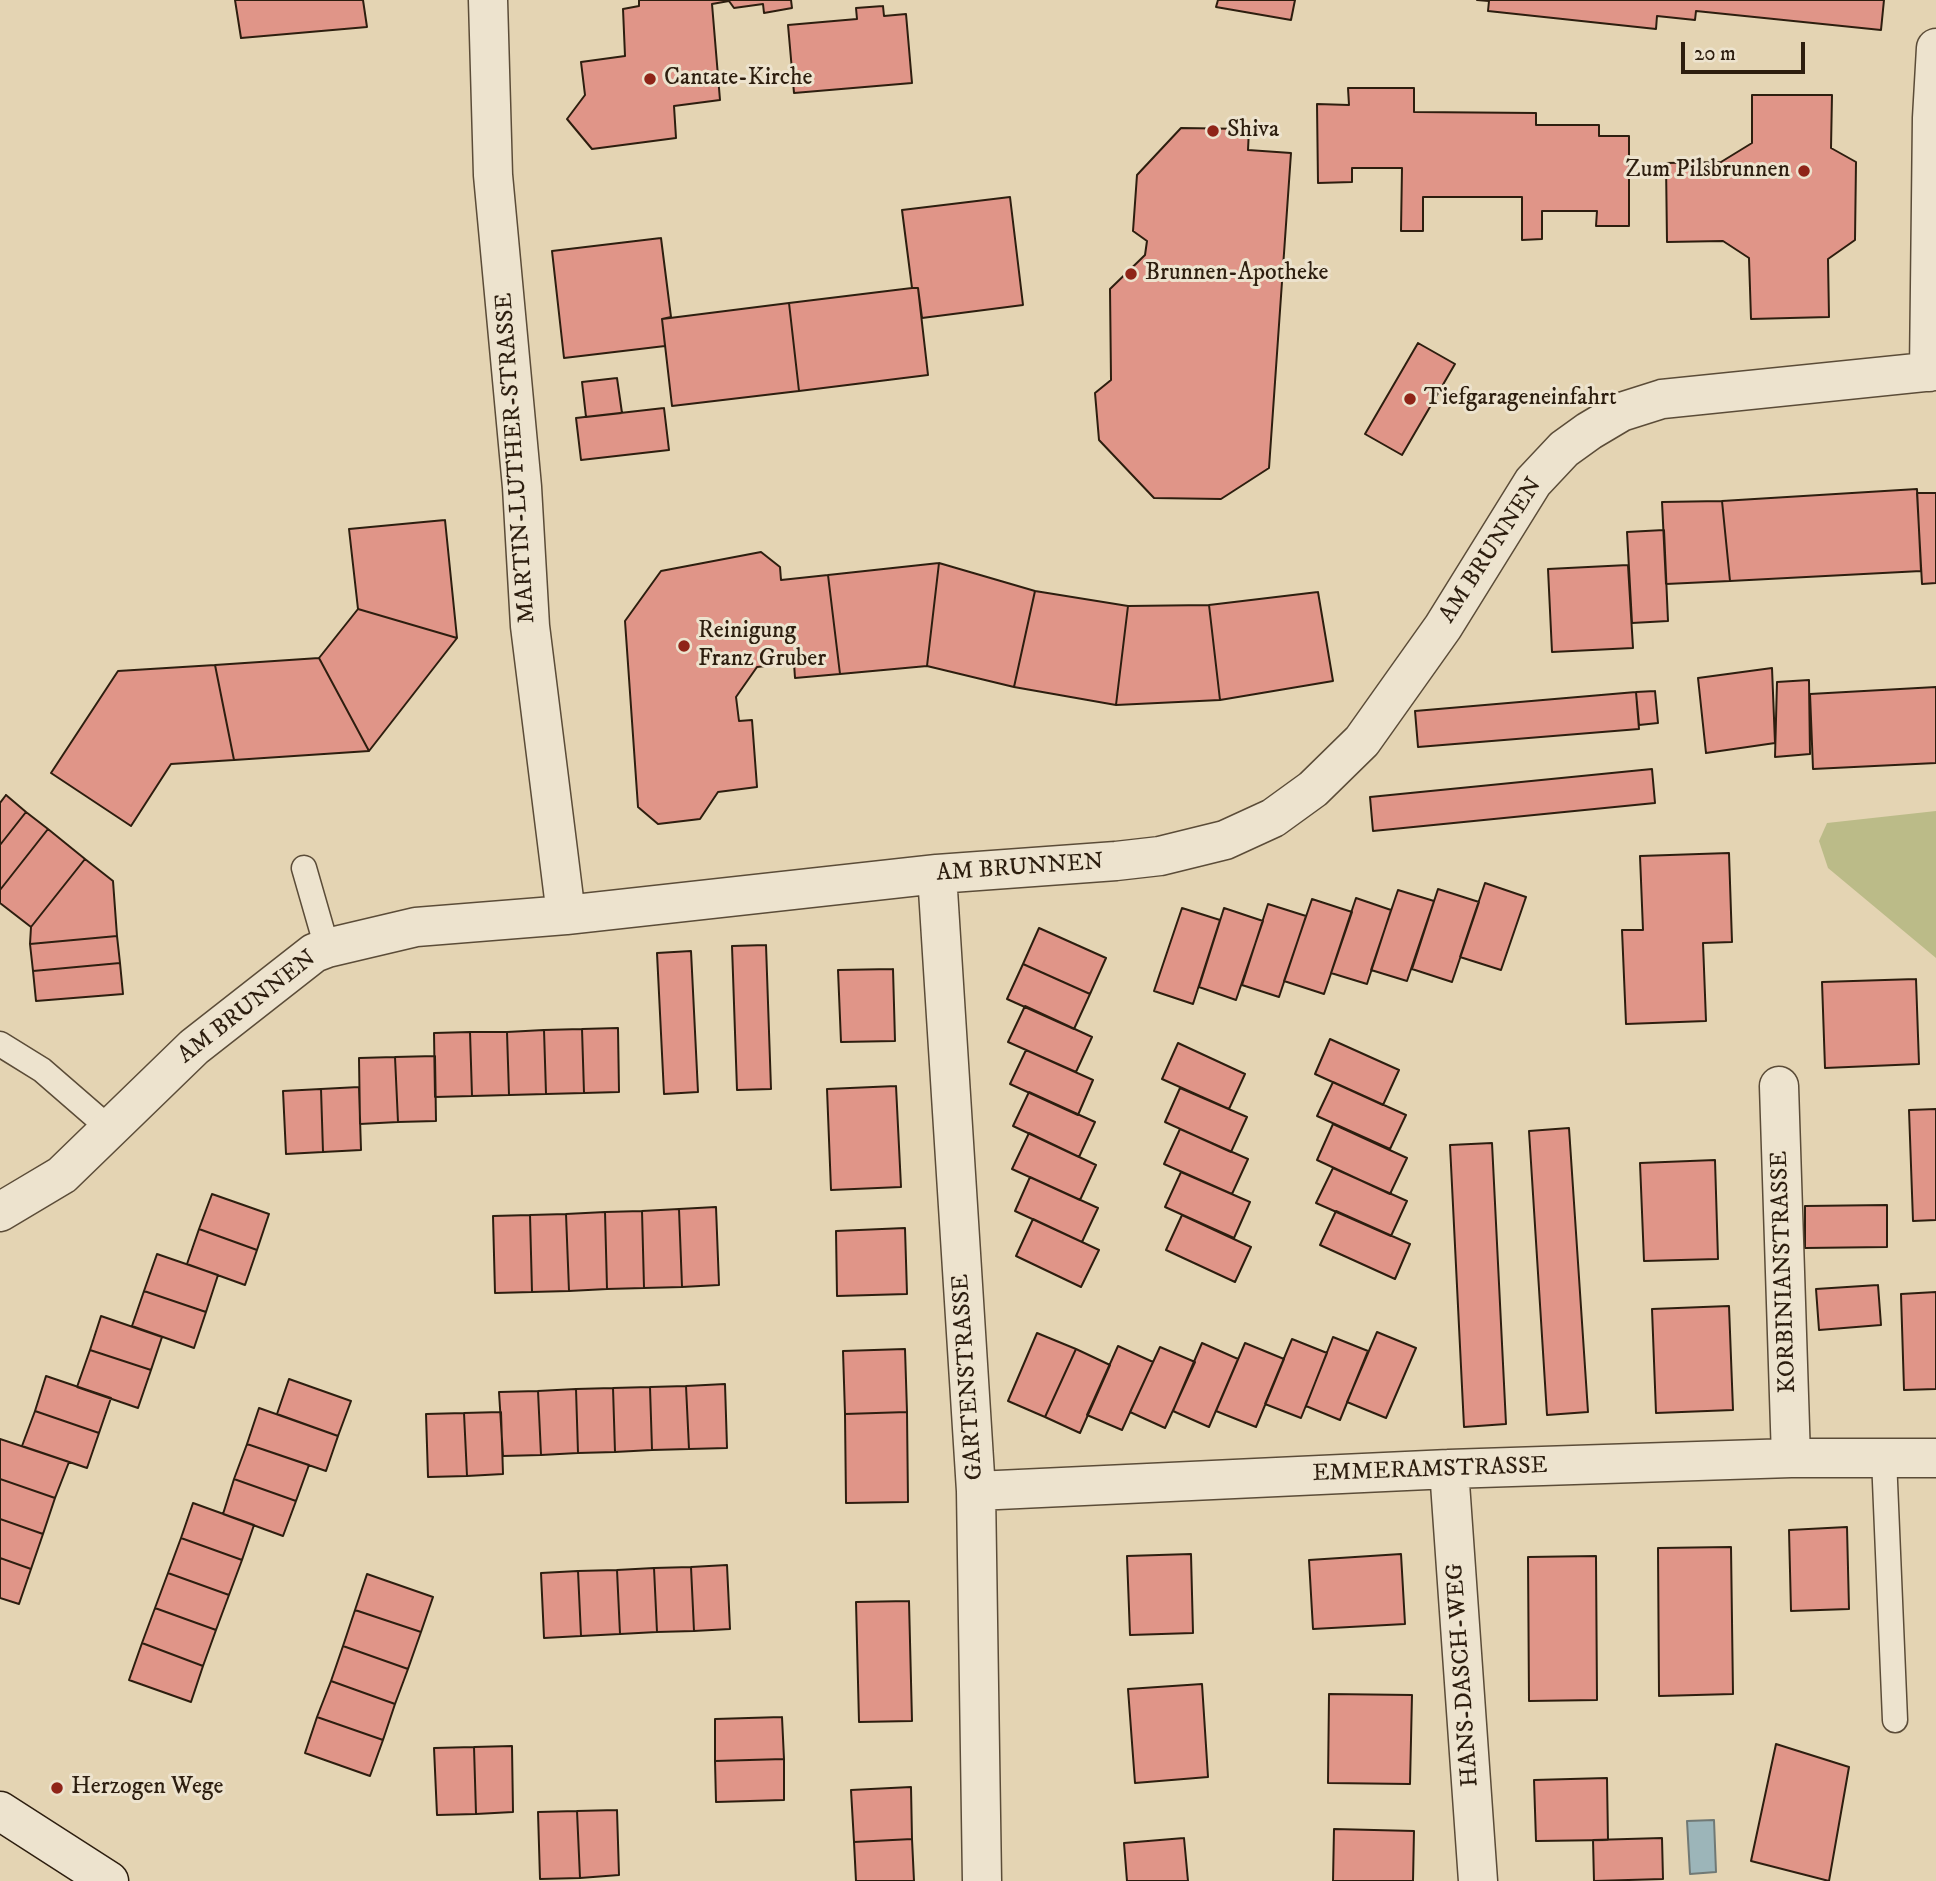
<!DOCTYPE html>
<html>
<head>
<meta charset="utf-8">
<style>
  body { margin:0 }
  #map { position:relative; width:1936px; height:1881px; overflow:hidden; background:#e4d4b3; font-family:"IM FELL DW Pica",serif }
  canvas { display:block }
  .scale { position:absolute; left:1681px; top:42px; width:124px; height:32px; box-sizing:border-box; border:4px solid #2d1e0f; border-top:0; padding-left:9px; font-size:21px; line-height:24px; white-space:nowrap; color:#2d1e0f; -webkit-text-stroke:5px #ede3ce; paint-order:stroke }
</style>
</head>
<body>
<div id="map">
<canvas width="1936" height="1881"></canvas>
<div class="scale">20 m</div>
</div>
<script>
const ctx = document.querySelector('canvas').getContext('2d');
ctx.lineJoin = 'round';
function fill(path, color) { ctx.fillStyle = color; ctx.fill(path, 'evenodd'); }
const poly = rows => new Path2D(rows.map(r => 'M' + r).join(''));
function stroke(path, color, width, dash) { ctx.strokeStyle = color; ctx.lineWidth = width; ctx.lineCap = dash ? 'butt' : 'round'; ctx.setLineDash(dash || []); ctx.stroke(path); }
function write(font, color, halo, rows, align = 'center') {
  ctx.font = font + ' "IM FELL DW Pica",serif'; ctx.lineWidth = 6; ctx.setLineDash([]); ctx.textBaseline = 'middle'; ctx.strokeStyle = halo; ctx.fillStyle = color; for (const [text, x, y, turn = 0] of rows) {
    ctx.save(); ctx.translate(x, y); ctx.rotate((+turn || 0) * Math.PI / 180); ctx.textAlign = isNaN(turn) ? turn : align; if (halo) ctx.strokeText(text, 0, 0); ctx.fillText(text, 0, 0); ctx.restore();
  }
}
const green = poly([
  [1936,811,1936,958,1828,868,1819,841,1827,823]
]);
const water = poly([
  [1714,1820,1716,1872,1690,1874,1687,1821,1714,1820]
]);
const building = poly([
  [235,0,363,0,367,27,241,38,235,0],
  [639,0,791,0,792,8,764,13,763,4,734,8,729,1,712,4,720,100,674,106,676,138,592,149,567,119,585,95,581,62,625,56,623,9,639,6,639,0],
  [1218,0,1295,0,1291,20,1216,7,1218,0],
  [1477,0,1884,0,1881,30,1696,11,1695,20,1657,16,1656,29,1488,11,1489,1,1477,0],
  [883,6,884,16,906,14,912,83,794,93,788,25,857,19,856,8,883,6],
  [1348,88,1414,88,1414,112,1536,113,1536,125,1599,125,1599,136,1629,136,1629,226,1596,226,1597,211,1542,211,1542,239,1522,240,1522,197,1423,197,1423,231,1401,231,1402,168,1352,168,1352,182,1318,183,1317,104,1349,105,1348,88],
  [1752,95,1832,95,1831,148,1856,162,1855,240,1828,259,1829,317,1751,319,1749,258,1723,241,1667,242,1666,163,1721,162,1752,143,1752,95],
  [1181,128,1249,129,1248,150,1291,153,1269,468,1221,499,1154,498,1099,440,1095,393,1111,380,1110,289,1145,255,1147,241,1133,231,1137,175,1181,128],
  [1010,197,1023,305,922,318,918,288,912,288,902,210,1010,197],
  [661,238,671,317,662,319,665,346,564,358,552,251,661,238],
  [912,288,918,288,928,375,799,391,789,303,912,288],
  [789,303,799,391,672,406,662,319,789,303],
  [1418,343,1455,364,1402,455,1365,434,1418,343],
  [617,378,622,413,586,417,582,382,617,378],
  [664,408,669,450,581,460,576,418,664,408],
  [1917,489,1921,571,1730,581,1722,501,1917,489],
  [1917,493,1936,493,1936,583,1922,584,1917,493],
  [1722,501,1730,581,1666,584,1662,502,1722,501],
  [445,520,457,638,358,609,349,529,445,520],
  [1664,530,1668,621,1632,623,1627,532,1664,530],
  [761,552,780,567,781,580,828,575,840,674,795,678,794,663,757,667,736,697,739,721,752,720,757,787,718,792,700,819,658,824,638,807,625,621,661,571,761,552],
  [939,563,1035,591,1014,687,927,666,939,563],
  [939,563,927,666,840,674,828,575,939,563],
  [1628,565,1633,648,1552,652,1548,569,1628,565],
  [1035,591,1128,606,1116,705,1014,687,1035,591],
  [1318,592,1333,681,1220,700,1209,605,1318,592],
  [1209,605,1220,700,1116,705,1128,606,1209,605],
  [358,609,457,638,369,751,319,658,358,609],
  [319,658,369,751,234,760,215,665,319,658],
  [215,665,234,760,171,764,131,826,51,773,118,671,215,665],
  [1772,668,1775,743,1706,753,1698,678,1772,668],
  [1809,680,1810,754,1775,757,1777,682,1809,680],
  [1936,687,1936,763,1813,769,1810,694,1936,687],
  [1655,691,1658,723,1639,725,1636,692,1655,691],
  [1636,692,1639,729,1418,747,1415,711,1636,692],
  [1652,769,1655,803,1373,831,1370,797,1652,769],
  [6,795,26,812,0,845,0,803,6,795],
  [26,812,48,829,0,890,0,845,26,812],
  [48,829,85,859,31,927,0,903,0,890,48,829],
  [1729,853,1732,942,1703,943,1706,1021,1626,1024,1622,930,1643,930,1640,856,1729,853],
  [85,859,113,881,117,936,30,944,31,927,85,859],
  [1485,883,1526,897,1501,970,1460,957,1485,883],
  [1438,889,1479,902,1452,982,1412,969,1438,889],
  [1398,890,1434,901,1407,981,1371,970,1398,890],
  [1356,898,1391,910,1367,984,1331,973,1356,898],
  [1312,899,1352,912,1324,994,1284,981,1312,899],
  [1268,904,1306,916,1279,997,1242,985,1268,904],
  [1182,908,1220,920,1193,1004,1154,991,1182,908],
  [1224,908,1263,921,1236,1000,1199,987,1224,908],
  [1039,928,1106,958,1090,994,1023,964,1039,928],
  [117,936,120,963,33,971,30,944,117,936],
  [766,945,771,1089,737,1090,732,946,766,945],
  [691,951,698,1092,664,1094,657,953,691,951],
  [120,963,123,994,36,1001,33,971,120,963],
  [1023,964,1090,994,1074,1029,1007,999,1023,964],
  [893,969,895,1041,841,1042,838,970,893,969],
  [1916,979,1919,1064,1825,1068,1822,982,1916,979],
  [1025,1006,1092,1037,1076,1072,1008,1042,1025,1006],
  [618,1028,619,1092,584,1093,582,1029,618,1028],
  [582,1029,584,1093,546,1094,544,1030,582,1029],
  [544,1030,546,1094,509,1095,507,1032,544,1030],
  [470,1032,507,1032,509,1095,472,1096,470,1032],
  [470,1032,472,1096,435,1097,434,1033,470,1032],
  [1330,1039,1399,1070,1383,1105,1315,1074,1330,1039],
  [1178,1043,1245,1074,1229,1109,1162,1079,1178,1043],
  [1026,1050,1093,1080,1078,1115,1010,1084,1026,1050],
  [435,1056,436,1121,398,1122,395,1057,435,1056],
  [395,1057,398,1122,360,1124,359,1058,395,1057],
  [1333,1082,1406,1115,1390,1149,1317,1116,1333,1082],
  [896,1086,901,1187,831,1190,827,1089,896,1086],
  [359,1087,361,1150,323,1152,321,1089,359,1087],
  [1180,1088,1247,1117,1231,1152,1165,1122,1180,1088],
  [321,1089,323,1152,286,1154,283,1091,321,1089],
  [1029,1092,1095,1122,1079,1157,1013,1126,1029,1092],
  [1936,1109,1936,1220,1913,1221,1909,1110,1936,1109],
  [1333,1124,1407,1158,1390,1194,1317,1160,1333,1124],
  [1569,1128,1588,1412,1547,1415,1529,1131,1569,1128],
  [1180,1129,1248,1159,1232,1194,1164,1164,1180,1129],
  [1029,1133,1096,1165,1080,1200,1012,1169,1029,1133],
  [1492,1143,1506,1424,1464,1427,1450,1145,1492,1143],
  [1715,1160,1718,1259,1644,1261,1640,1163,1715,1160],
  [1333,1168,1407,1201,1391,1236,1316,1203,1333,1168],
  [1181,1172,1250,1202,1234,1238,1165,1207,1181,1172],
  [1030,1177,1098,1208,1082,1242,1015,1211,1030,1177],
  [212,1194,269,1214,257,1250,199,1229,212,1194],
  [1887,1205,1887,1247,1805,1248,1805,1206,1887,1205],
  [716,1207,719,1285,682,1287,679,1209,716,1207],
  [679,1209,682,1287,644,1288,642,1211,679,1209],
  [642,1211,644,1288,607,1289,605,1212,642,1211],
  [1336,1211,1410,1244,1395,1279,1320,1245,1336,1211],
  [605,1212,607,1289,569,1291,566,1214,605,1212],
  [566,1214,569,1291,532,1292,530,1215,566,1214],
  [530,1215,532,1292,495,1293,493,1216,530,1215],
  [1182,1215,1251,1247,1235,1282,1166,1250,1182,1215],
  [1033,1219,1099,1250,1081,1287,1016,1256,1033,1219],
  [905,1228,907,1294,837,1296,836,1231,905,1228],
  [199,1229,257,1250,245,1285,187,1264,199,1229],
  [157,1254,218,1275,206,1312,144,1291,157,1254],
  [1878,1285,1881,1325,1819,1330,1816,1289,1878,1285],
  [144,1291,206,1312,194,1348,132,1326,144,1291],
  [1936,1292,1936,1389,1904,1390,1901,1294,1936,1292],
  [1729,1306,1733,1410,1656,1413,1652,1309,1729,1306],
  [101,1316,162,1337,151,1370,90,1350,101,1316],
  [1377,1332,1416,1348,1386,1418,1347,1402,1377,1332],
  [1037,1333,1076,1349,1045,1417,1008,1401,1037,1333],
  [1333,1337,1368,1351,1340,1420,1306,1406,1333,1337],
  [1292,1339,1327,1353,1301,1418,1265,1404,1292,1339],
  [1202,1343,1238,1359,1209,1427,1173,1411,1202,1343],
  [1245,1343,1284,1359,1256,1427,1216,1411,1245,1343],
  [1118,1346,1153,1362,1122,1430,1087,1415,1118,1346],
  [1160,1347,1195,1362,1165,1428,1130,1412,1160,1347],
  [905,1349,907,1412,845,1414,843,1351,905,1349],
  [1076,1349,1110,1365,1080,1433,1045,1417,1076,1349],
  [90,1350,151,1370,138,1408,77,1387,90,1350],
  [46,1376,111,1398,99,1433,35,1411,46,1376],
  [289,1379,351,1401,338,1436,277,1414,289,1379],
  [725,1384,727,1448,689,1449,686,1386,725,1384],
  [686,1386,689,1449,652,1450,650,1387,686,1386],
  [650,1387,652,1450,615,1452,613,1388,650,1387],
  [613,1388,615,1452,578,1453,576,1389,613,1388],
  [576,1389,578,1453,541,1455,538,1391,576,1389],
  [538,1391,541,1455,503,1456,499,1392,538,1391],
  [259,1408,338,1436,326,1471,247,1444,259,1408],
  [35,1411,99,1433,87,1468,22,1446,35,1411],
  [501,1412,503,1474,467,1476,464,1413,501,1412],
  [907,1412,908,1502,846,1503,845,1414,907,1412],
  [464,1413,467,1476,428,1477,426,1414,464,1413],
  [0,1439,69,1462,55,1498,0,1479,0,1439],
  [247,1444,309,1465,296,1501,234,1479,247,1444],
  [0,1479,55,1498,43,1534,0,1519,0,1479],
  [234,1479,296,1501,283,1536,223,1514,234,1479],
  [193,1503,254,1525,242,1560,181,1538,193,1503],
  [0,1519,43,1534,31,1569,0,1558,0,1519],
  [1847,1527,1849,1609,1791,1611,1789,1530,1847,1527],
  [181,1538,242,1560,229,1595,168,1573,181,1538],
  [1731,1547,1733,1694,1659,1696,1658,1548,1731,1547],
  [1191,1554,1193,1633,1130,1635,1127,1556,1191,1554],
  [1401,1554,1405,1624,1313,1629,1309,1560,1401,1554],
  [1596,1556,1597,1700,1529,1701,1528,1557,1596,1556],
  [0,1558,31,1569,19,1604,0,1598,0,1558],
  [727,1565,730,1629,694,1631,691,1567,727,1565],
  [691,1567,694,1631,657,1632,654,1568,691,1567],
  [654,1568,657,1632,620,1634,617,1570,654,1568],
  [617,1570,620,1634,581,1636,578,1571,617,1570],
  [578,1571,581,1636,544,1638,541,1573,578,1571],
  [168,1573,229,1595,216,1630,155,1608,168,1573],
  [367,1574,433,1597,421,1632,355,1610,367,1574],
  [909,1601,912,1721,859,1722,856,1602,909,1601],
  [155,1608,216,1630,203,1666,142,1643,155,1608],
  [355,1610,421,1632,408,1669,343,1646,355,1610],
  [142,1643,203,1666,191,1702,129,1680,142,1643],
  [343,1646,408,1669,395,1704,331,1681,343,1646],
  [331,1681,395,1704,383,1740,317,1717,331,1681],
  [1202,1684,1208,1777,1135,1783,1128,1689,1202,1684],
  [1329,1694,1412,1695,1410,1784,1328,1783,1329,1694],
  [317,1717,383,1740,370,1776,305,1753,317,1717],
  [782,1717,784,1759,715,1761,715,1719,782,1717],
  [1776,1744,1849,1767,1829,1881,1751,1861,1776,1744],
  [512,1746,513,1812,476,1814,474,1747,512,1746],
  [474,1747,476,1814,437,1815,434,1748,474,1747],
  [784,1759,784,1800,716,1802,715,1761,784,1759],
  [1607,1778,1608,1840,1536,1841,1534,1780,1607,1778],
  [911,1787,912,1839,854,1842,851,1790,911,1787],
  [617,1810,619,1875,580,1878,577,1811,617,1810],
  [577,1811,580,1878,540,1879,538,1812,577,1811],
  [1334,1829,1414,1831,1413,1881,1333,1881,1334,1829],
  [1184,1838,1188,1881,1127,1881,1124,1843,1184,1838],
  [1662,1838,1663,1879,1594,1881,1593,1840,1662,1838],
  [912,1839,914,1881,856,1881,854,1842,912,1839]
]);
const lane = poly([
  [304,868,327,948],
  [0,1044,42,1070,110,1129],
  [1884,1458,1895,1720]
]);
const street = poly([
  [488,0,493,175,522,487,530,626,566,915],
  [1929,372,1932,118,1936,48],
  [937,874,976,1491,982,1881],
  [1779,1086,1791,1458],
  [0,1212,62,1175,194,1047,314,953,327,948,416,927,566,915,937,874,1116,861,1160,856,1225,840,1273,818,1313,789,1362,741,1443,627,1533,482,1564,449,1589,431,1621,412,1662,399,1936,371],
  [1449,1469,1478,1881],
  [976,1491,1449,1469,1791,1458,1936,1458]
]);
const secondary = poly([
  [0,1811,109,1881]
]);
const markers = [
  [650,79,7,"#8f2418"],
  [1213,131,7,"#8f2418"],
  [1804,171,7,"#8f2418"],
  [1131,274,7,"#8f2418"],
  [1410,399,7,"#8f2418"],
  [684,646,7,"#8f2418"],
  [57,1788,7,"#8f2418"]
];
const poiNames = [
  ["Cantate-Kirche",664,79],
  ["Shiva",1227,131],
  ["Zum Pilsbrunnen",1790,171,"right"],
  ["Brunnen-Apotheke",1145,274],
  ["Tiefgarageneinfahrt",1424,399],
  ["Reinigung",698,632],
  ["Franz Gruber",698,660],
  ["Herzogen Wege",71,1788]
];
const streetNames = [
  ["MARTIN-LUTHER-STRASSE",517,458,-94],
  ["AM BRUNNEN",1492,551,-57],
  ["AM BRUNNEN",1020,869,-4],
  ["AM BRUNNEN",248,1008,-38],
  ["KORBINIANSTRASSE",1785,1272,-92],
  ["GARTENSTRASSE",969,1377,-94],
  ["EMMERAMSTRASSE",1430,1471,-2],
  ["HANS-DASCH-WEG",1464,1675,-94]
];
fill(green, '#bb8');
fill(water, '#9cb5b9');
stroke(water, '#707975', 2);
fill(building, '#e09588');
stroke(building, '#2d1e0f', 2);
stroke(lane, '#5b4c38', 27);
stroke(street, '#5b4c38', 41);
stroke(secondary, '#2d1e0f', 41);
stroke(lane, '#ede3ce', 24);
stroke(street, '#ede3ce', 38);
stroke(secondary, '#ede3ce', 38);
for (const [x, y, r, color] of markers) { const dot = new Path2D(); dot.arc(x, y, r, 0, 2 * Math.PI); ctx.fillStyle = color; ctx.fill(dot); stroke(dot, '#ede3ce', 2.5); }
write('24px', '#2d1e0f', '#ede3ce', poiNames, 'left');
write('24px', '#2d1e0f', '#ede3ce', streetNames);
</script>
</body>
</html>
